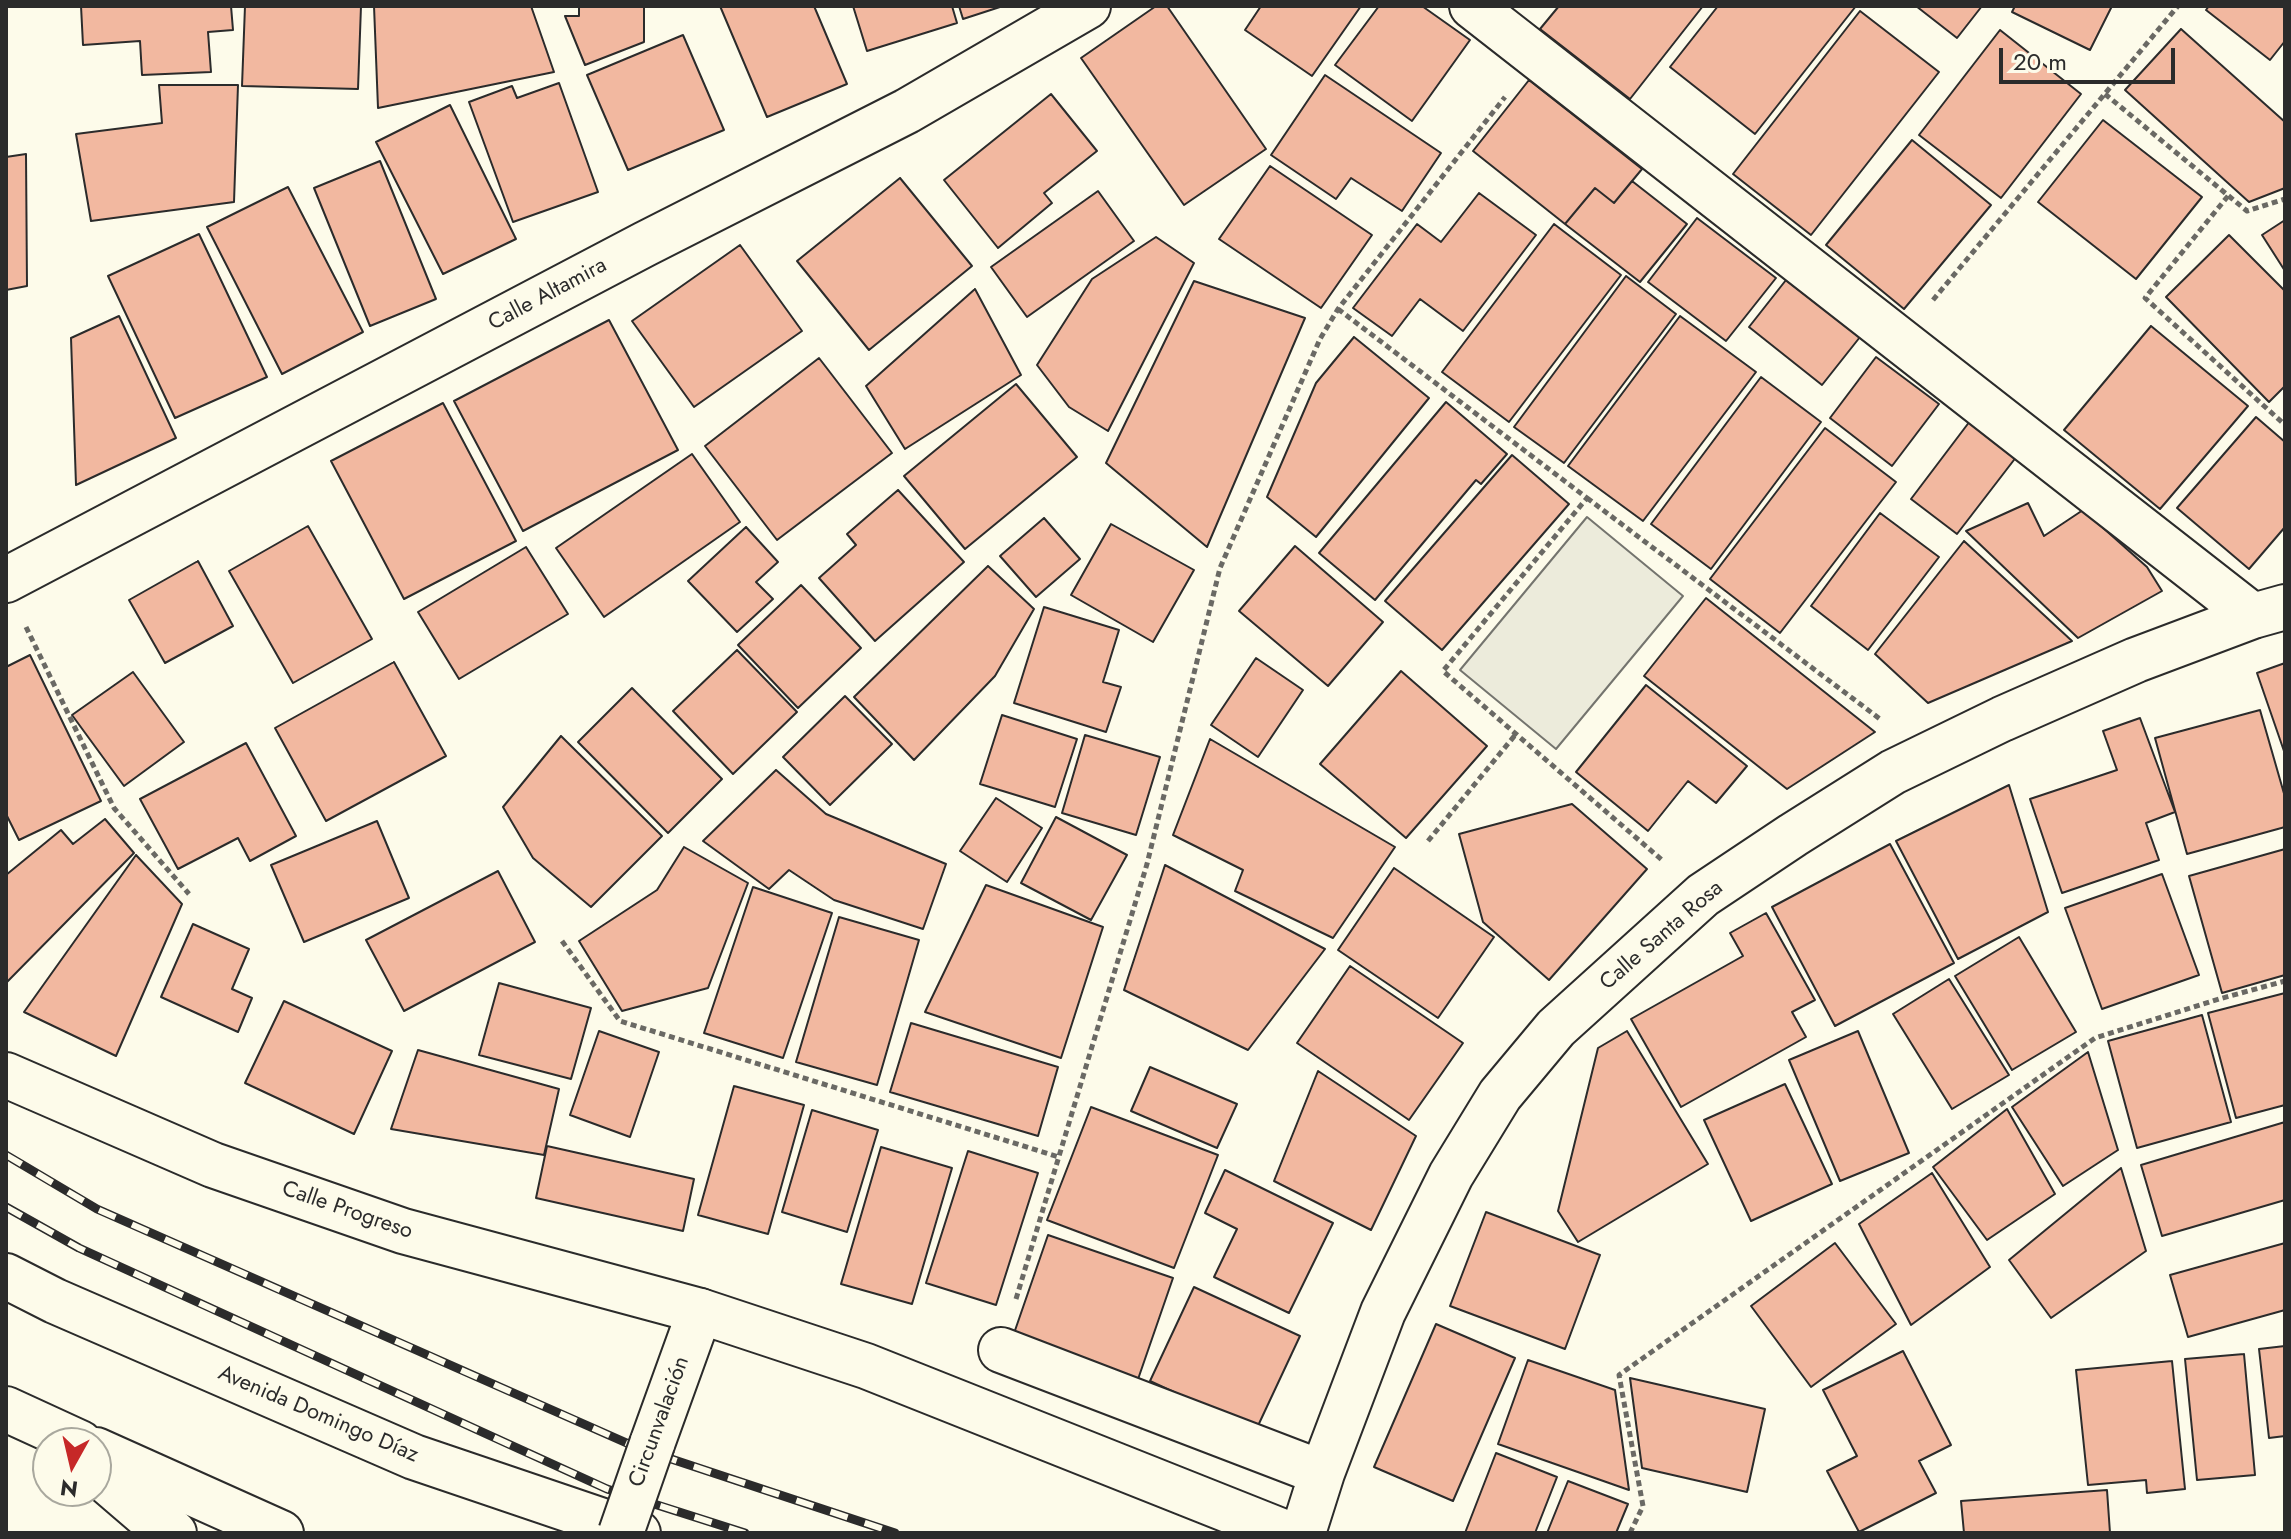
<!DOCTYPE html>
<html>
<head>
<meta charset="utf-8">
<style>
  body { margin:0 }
  #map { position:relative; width:2291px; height:1539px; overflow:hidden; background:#fdfbea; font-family:Jost,sans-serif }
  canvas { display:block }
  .frame { position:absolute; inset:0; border:8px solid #2b2b2b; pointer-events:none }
  .north { position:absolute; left:32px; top:1427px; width:80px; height:80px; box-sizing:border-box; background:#fdfbea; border:2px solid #a9a89e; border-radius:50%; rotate:188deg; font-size:22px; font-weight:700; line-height:32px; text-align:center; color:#2b2b2b }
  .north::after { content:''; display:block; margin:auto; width:28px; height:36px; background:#c62828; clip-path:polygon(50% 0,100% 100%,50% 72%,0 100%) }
  .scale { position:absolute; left:1999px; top:48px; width:176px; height:36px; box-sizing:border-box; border:4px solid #2b2b2b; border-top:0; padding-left:10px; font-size:24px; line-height:28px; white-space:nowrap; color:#2b2b2b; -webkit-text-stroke:6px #fdfbea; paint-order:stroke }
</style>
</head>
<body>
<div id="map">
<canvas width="2291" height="1539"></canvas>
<div class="frame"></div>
<div class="north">N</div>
<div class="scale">20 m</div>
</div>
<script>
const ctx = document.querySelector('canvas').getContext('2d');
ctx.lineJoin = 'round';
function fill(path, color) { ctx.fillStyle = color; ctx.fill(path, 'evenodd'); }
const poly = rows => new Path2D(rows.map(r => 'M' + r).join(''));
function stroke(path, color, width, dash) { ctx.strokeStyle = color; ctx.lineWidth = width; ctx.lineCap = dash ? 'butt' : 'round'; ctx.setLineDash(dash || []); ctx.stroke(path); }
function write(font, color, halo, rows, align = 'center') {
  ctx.font = font + ' Jost,sans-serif'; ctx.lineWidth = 6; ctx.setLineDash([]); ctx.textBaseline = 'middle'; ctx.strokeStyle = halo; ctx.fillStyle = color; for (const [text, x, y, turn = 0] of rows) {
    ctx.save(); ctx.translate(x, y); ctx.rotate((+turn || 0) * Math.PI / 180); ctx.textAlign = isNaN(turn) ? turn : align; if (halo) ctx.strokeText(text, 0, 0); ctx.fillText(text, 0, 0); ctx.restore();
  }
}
const green = poly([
  [1587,517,1683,596,1556,749,1460,670,1587,517]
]);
const building = poly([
  [81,6,231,6,233,30,208,32,211,72,142,75,140,41,83,45,81,6],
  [245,6,361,6,358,89,242,86,245,6],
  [374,6,531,6,554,72,378,108,374,6],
  [579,6,644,6,644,42,585,65,565,16,579,16,579,6],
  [720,6,814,6,847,84,767,117,720,6],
  [853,6,952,6,957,23,867,51,853,6],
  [959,6,1003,6,963,19,959,6],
  [1156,6,1167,6,1266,149,1184,205,1081,58,1156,6],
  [1261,6,1361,6,1312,76,1245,30,1261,6],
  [1379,6,1422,6,1470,40,1412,121,1335,65,1379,6],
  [1559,6,1703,6,1630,99,1540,29,1559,6],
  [1718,6,1856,6,1755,134,1670,67,1718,6],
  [1916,6,1982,6,1957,38,1916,6],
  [2015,6,2112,6,2090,50,2012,12,2015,6],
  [2209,6,2285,6,2285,41,2270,60,2206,10,2209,6],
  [1860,11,1939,72,1811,235,1733,174,1860,11],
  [2181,29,2285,122,2285,188,2249,202,2125,90,2181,29],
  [2000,30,2081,94,2001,198,1919,135,2000,30],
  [683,35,724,130,628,170,587,75,683,35],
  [1325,75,1441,153,1402,211,1351,178,1336,199,1271,155,1325,75],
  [1529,80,1642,169,1614,203,1595,188,1565,224,1473,151,1529,80],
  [559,83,598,192,513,222,469,102,512,86,517,98,559,83],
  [159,85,238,85,234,202,91,221,76,134,162,123,159,85],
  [1051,94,1097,151,1044,193,1052,203,998,248,944,180,1051,94],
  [450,105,516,239,443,274,376,142,450,105],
  [2103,120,2202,197,2136,279,2038,202,2103,120],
  [1912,140,1991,205,1904,309,1826,245,1912,140],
  [26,154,27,286,6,290,6,157,26,154],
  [380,161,436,299,370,326,314,188,380,161],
  [1270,166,1372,235,1321,308,1219,239,1270,166],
  [900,178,972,266,869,350,797,261,900,178],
  [1632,181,1687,224,1640,282,1565,224,1595,188,1614,203,1632,181],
  [288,187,363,332,282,374,207,227,288,187],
  [1098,191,1134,241,1027,317,991,267,1098,191],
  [1479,193,1536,235,1463,331,1420,299,1392,336,1353,308,1417,224,1441,242,1479,193],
  [1697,218,1776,278,1726,341,1648,282,1697,218],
  [2285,220,2285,271,2262,235,2285,220],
  [1554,224,1621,275,1509,422,1442,372,1554,224],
  [199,234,267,377,175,418,108,276,199,234],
  [2229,235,2285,291,2285,386,2269,402,2166,297,2229,235],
  [1156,237,1194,263,1108,431,1069,407,1037,365,1092,279,1156,237],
  [740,245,802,331,694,407,632,321,740,245],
  [1626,276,1676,314,1564,463,1514,427,1626,276],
  [1786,280,1860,337,1822,385,1749,327,1786,280],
  [1194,281,1305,318,1207,547,1106,463,1194,281],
  [975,289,1021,375,905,449,866,386,975,289],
  [119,316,176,438,76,485,71,338,119,316],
  [1680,316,1756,372,1643,521,1568,466,1680,316],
  [609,320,678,450,523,531,454,401,609,320],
  [2151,326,2248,406,2160,509,2064,430,2151,326],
  [1354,337,1429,398,1316,537,1267,497,1316,383,1354,337],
  [1876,357,1939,404,1892,466,1830,418,1876,357],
  [819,358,892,453,777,540,705,446,819,358],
  [1761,377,1821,422,1711,569,1651,524,1761,377],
  [1016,384,1077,457,965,549,904,476,1016,384],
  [1446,402,1507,454,1481,484,1476,480,1375,600,1319,553,1446,402],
  [443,403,516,541,404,599,331,461,443,403],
  [2256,417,2285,442,2285,527,2249,569,2177,508,2256,417],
  [1970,421,2017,456,1957,534,1911,499,1970,421],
  [1825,428,1896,482,1780,633,1710,579,1825,428],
  [692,454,740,522,604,617,556,548,692,454],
  [1512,455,1569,504,1442,650,1385,601,1512,455],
  [898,490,964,562,875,641,819,578,856,545,847,534,898,490],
  [2028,503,2044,536,2083,510,2147,567,2162,591,2078,638,1966,531,2028,503],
  [1880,513,1939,557,1868,650,1811,606,1880,513],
  [1044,518,1080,559,1036,597,1000,556,1044,518],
  [1111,524,1194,570,1153,642,1071,595,1111,524],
  [308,526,372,639,293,683,229,571,308,526],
  [746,527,778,562,756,582,773,599,737,632,688,581,746,527],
  [1964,541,2072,641,1928,703,1875,654,1964,541],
  [1295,546,1383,622,1328,686,1239,611,1295,546],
  [526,547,568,614,459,679,418,612,526,547],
  [198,561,233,626,165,663,129,600,198,561],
  [988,566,1034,609,995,676,914,760,854,697,988,566],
  [801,585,861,648,798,708,738,645,801,585],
  [1706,598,1875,732,1787,789,1644,676,1706,598],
  [1044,607,1119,630,1103,682,1121,687,1106,732,1014,703,1044,607],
  [737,650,797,712,733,774,673,711,737,650],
  [30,655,101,801,19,840,6,814,6,667,30,655],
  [1256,658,1303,690,1258,757,1211,725,1256,658],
  [394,662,446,756,326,821,275,728,394,662],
  [2285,663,2285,754,2257,673,2285,663],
  [1401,671,1487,746,1406,838,1320,764,1401,671],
  [133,672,184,742,124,786,72,715,133,672],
  [1646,685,1747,766,1716,803,1688,781,1648,831,1576,772,1646,685],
  [632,688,722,779,668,833,578,742,632,688],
  [845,696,892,744,830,805,783,757,845,696],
  [2260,710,2285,797,2285,827,2187,854,2155,738,2260,710],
  [1002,715,1077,739,1055,807,980,784,1002,715],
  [2140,718,2175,812,2146,823,2159,860,2062,893,2030,799,2117,770,2103,731,2140,718],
  [1085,735,1160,757,1136,835,1062,813,1085,735],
  [561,736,662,836,591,907,533,858,503,807,561,736],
  [1210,739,1395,847,1333,938,1235,891,1243,870,1173,835,1210,739],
  [246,743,296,836,250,861,238,838,178,869,140,799,246,743],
  [776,770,826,814,946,864,923,929,834,900,789,870,769,889,703,841,776,770],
  [2009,785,2048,912,1958,959,1896,841,2009,785],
  [996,798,1042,828,1007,882,960,851,996,798],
  [1572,804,1647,869,1549,980,1483,922,1459,834,1572,804],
  [1056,817,1127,855,1091,920,1021,883,1056,817],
  [105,819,134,853,6,983,6,875,61,830,73,844,105,819],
  [377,821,409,898,304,942,271,865,377,821],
  [1890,844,1954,963,1835,1026,1772,907,1890,844],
  [684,847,748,883,708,988,622,1011,579,941,657,890,684,847],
  [2285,849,2285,975,2222,993,2189,876,2285,849],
  [136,855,182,904,116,1056,24,1012,136,855],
  [1165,865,1325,949,1248,1050,1124,990,1165,865],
  [1394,868,1494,937,1438,1018,1338,950,1394,868],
  [498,871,535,942,404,1011,366,940,498,871],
  [2162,874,2199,975,2102,1009,2065,908,2162,874],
  [986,885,1103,927,1061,1058,925,1012,986,885],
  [753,887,832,913,783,1058,704,1033,753,887],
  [1766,913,1815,1000,1792,1012,1806,1037,1681,1107,1631,1019,1743,956,1730,933,1766,913],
  [839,917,919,940,877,1085,796,1062,839,917],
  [193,924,249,949,232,989,252,998,238,1032,161,997,193,924],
  [2019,937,2076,1032,2012,1070,1955,976,2019,937],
  [1350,966,1463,1043,1409,1120,1297,1043,1350,966],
  [1949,979,2009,1075,1952,1109,1893,1014,1949,979],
  [499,983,591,1008,571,1079,479,1055,499,983],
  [2285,993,2285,1105,2236,1118,2208,1013,2285,993],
  [284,1001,392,1051,354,1134,245,1083,284,1001],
  [2202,1015,2231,1122,2137,1148,2108,1041,2202,1015],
  [911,1023,1058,1067,1038,1136,890,1092,911,1023],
  [599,1031,659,1052,630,1137,570,1115,599,1031],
  [1627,1031,1708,1164,1578,1242,1558,1211,1598,1048,1627,1031],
  [1858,1031,1909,1153,1840,1181,1789,1060,1858,1031],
  [418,1050,559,1089,544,1155,391,1129,418,1050],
  [2088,1052,2118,1150,2063,1186,2012,1107,2088,1052],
  [1150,1067,1237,1104,1217,1148,1131,1111,1150,1067],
  [1318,1071,1416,1136,1371,1230,1274,1181,1318,1071],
  [1785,1084,1832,1184,1751,1221,1704,1120,1785,1084],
  [734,1086,804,1105,768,1234,698,1215,734,1086],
  [1091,1107,1218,1155,1174,1268,1047,1220,1091,1107],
  [2007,1109,2055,1194,1987,1240,1933,1167,2007,1109],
  [812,1110,878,1130,847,1232,782,1212,812,1110],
  [2285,1122,2285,1200,2162,1236,2141,1165,2285,1122],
  [547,1146,694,1179,683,1231,536,1198,547,1146],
  [881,1147,952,1168,912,1304,841,1284,881,1147],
  [968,1151,1038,1173,996,1305,926,1283,968,1151],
  [2121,1168,2146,1251,2051,1318,2009,1260,2121,1168],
  [1225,1170,1333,1223,1289,1313,1214,1277,1237,1229,1205,1213,1225,1170],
  [1932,1173,1990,1267,1911,1325,1859,1224,1932,1173],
  [1486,1212,1600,1255,1565,1349,1450,1306,1486,1212],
  [1048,1235,1173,1278,1136,1385,1011,1342,1048,1235],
  [1835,1243,1896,1324,1811,1387,1751,1306,1835,1243],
  [2285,1243,2285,1310,2188,1337,2170,1275,2285,1243],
  [1194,1287,1300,1336,1256,1430,1150,1381,1194,1287],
  [1436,1324,1515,1358,1453,1501,1374,1467,1436,1324],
  [2285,1346,2285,1436,2269,1438,2259,1349,2285,1346],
  [1903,1351,1951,1445,1919,1461,1936,1493,1859,1532,1827,1471,1857,1456,1823,1390,1903,1351],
  [2244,1354,2255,1475,2197,1480,2185,1359,2244,1354],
  [1528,1360,1615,1390,1629,1490,1498,1444,1528,1360],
  [2172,1361,2185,1489,2147,1493,2146,1480,2088,1485,2076,1370,2172,1361],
  [1630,1378,1765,1409,1747,1492,1642,1468,1630,1378],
  [1496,1453,1557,1477,1535,1533,1465,1533,1496,1453],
  [1568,1481,1628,1504,1616,1533,1547,1533,1568,1481],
  [2107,1490,2110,1533,1964,1533,1961,1501,2107,1490]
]);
const path = poly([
  [2105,94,2247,211,2285,199],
  [2228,196,2145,298,2285,425],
  [1933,300,2178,6],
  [1338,309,1587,498,1443,671,1662,860],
  [1587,498,1880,719],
  [26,627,114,808,189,894],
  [1428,841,1516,734],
  [562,941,620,1021,1059,1157],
  [1016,1299,1147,864,1220,568,1320,339,1338,309,1505,97],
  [1630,1533,1643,1506,1619,1375,2095,1038,2219,999,2285,981]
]);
const minor = poly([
  [1472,6,2253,616],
  [6,580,645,244,907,111,1088,6],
  [6,1075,213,1165,403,1231,700,1311],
  [1001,1350,1322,1473],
  [1303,1533,1322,1473,1383,1312,1451,1175,1500,1095,1556,1028,1703,895,1793,835,1893,772,2002,719,2136,660,2253,616,2285,607]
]);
const secondary = poly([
  [652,1444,700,1311,866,1366,1286,1533]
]);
const primary = poly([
  [6,1276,55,1301,414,1457,638,1533],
  [6,1409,80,1443],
  [96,1450,281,1533],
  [96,1472,160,1527,174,1533]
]);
const rail = poly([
  [6,1155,97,1209,638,1448,895,1533],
  [6,1207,79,1248,607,1489,745,1533]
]);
const secondaryBridge = poly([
  [621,1533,652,1444]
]);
const streetNames = [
  ["Calle Altamira",548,295,-28],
  ["Calle Santa Rosa",1662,936,-41],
  ["Calle Progreso",347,1211,19],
  ["Avenida Domingo Díaz",318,1415,23],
  ["Circunvalación",660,1422,-70]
];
fill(green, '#ecebdb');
stroke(green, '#74746e', 2);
fill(building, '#f2b8a0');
stroke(building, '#2b2b2b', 2);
stroke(minor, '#2b2b2b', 48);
stroke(secondary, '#2b2b2b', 48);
stroke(primary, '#2b2b2b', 48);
stroke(path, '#6a6964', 5, [6, 4]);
stroke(minor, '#fdfbea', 44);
stroke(secondary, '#fdfbea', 44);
stroke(primary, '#fdfbea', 44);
stroke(rail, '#2b2b2b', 9);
stroke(rail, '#fdfbea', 6, [18]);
stroke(secondaryBridge, '#2b2b2b', 48, []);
stroke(secondaryBridge, '#fdfbea', 44);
write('22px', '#2b2b2b', '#fdfbea', streetNames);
</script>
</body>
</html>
